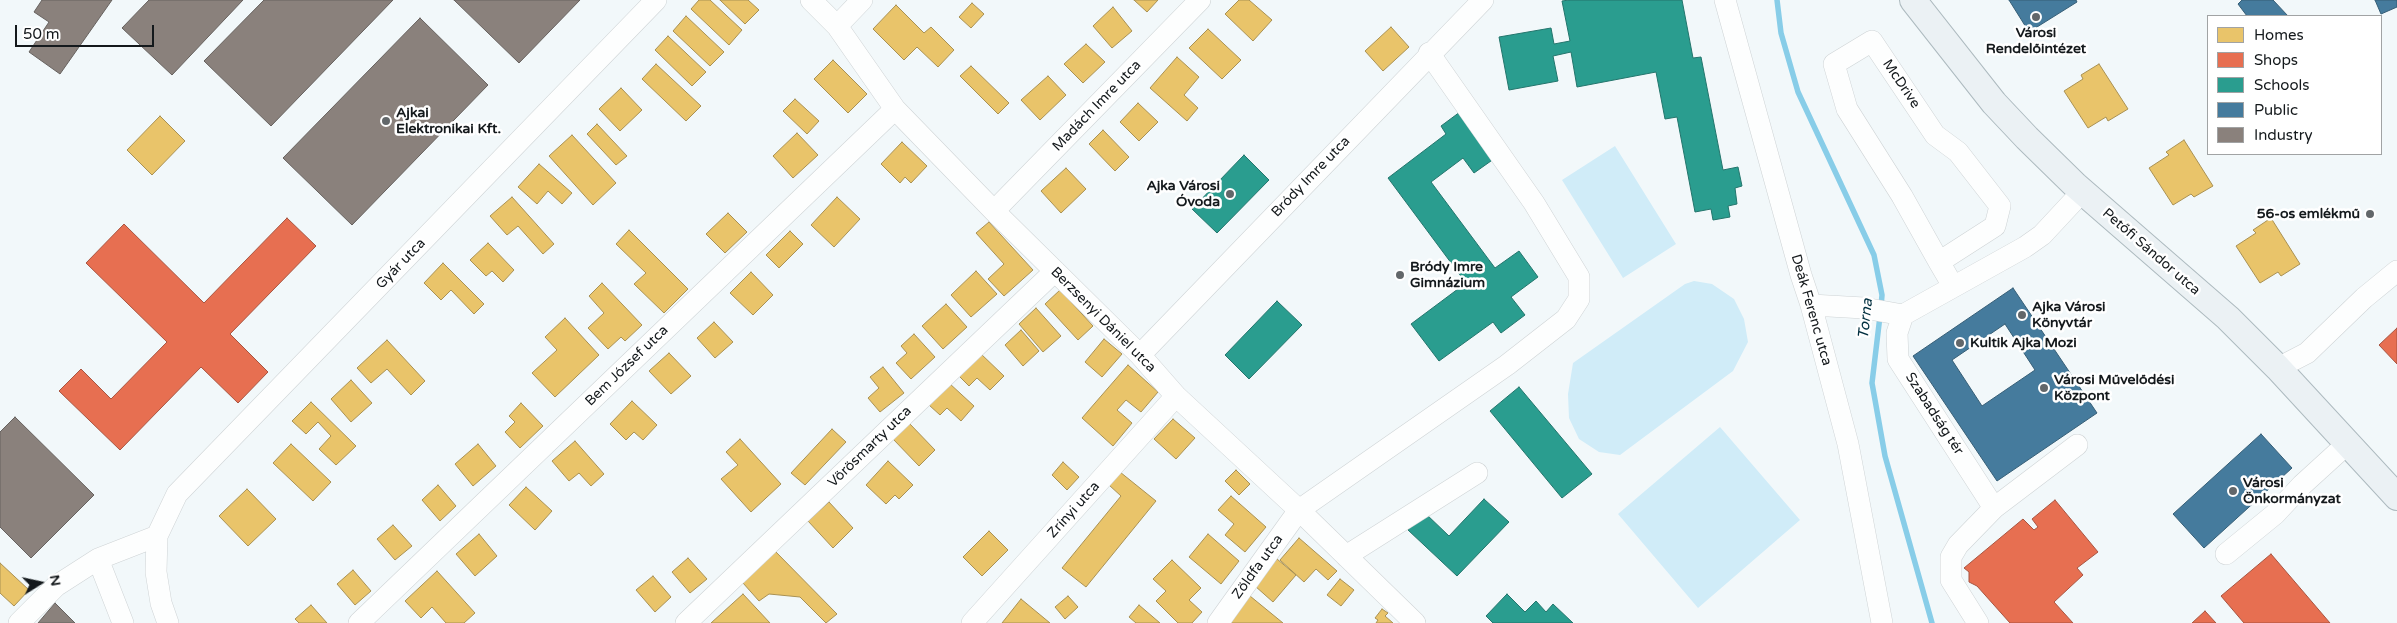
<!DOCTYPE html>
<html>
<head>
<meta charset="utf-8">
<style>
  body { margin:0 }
  #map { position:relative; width:2397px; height:623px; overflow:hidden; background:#f2f8fa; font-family:"Varela Round",sans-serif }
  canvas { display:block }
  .legend { position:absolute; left:2207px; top:15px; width:175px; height:140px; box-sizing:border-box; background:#fff; border:1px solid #a1a3a4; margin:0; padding:6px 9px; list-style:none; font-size:15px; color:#14191c }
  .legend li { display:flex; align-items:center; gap:10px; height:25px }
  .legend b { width:25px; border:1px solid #a1a3a4 }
  .north { position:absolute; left:15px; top:558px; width:50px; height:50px; -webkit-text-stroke:4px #fff; paint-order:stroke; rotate:80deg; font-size:14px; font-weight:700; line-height:20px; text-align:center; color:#14191c }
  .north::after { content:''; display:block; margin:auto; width:18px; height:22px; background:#14191c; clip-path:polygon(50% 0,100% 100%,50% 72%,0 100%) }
  .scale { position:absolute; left:15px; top:25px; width:139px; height:22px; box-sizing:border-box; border:2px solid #14191c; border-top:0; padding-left:6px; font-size:15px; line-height:18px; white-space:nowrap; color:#14191c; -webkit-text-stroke:4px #fff; paint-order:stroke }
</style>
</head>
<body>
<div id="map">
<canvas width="2397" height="623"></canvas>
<ul class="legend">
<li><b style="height:14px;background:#e9c46a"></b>Homes</li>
<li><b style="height:14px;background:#e76f51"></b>Shops</li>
<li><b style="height:14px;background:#2a9d8f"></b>Schools</li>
<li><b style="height:14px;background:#457b9d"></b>Public</li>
<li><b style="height:14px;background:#8a817c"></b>Industry</li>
</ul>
<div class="north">N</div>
<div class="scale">50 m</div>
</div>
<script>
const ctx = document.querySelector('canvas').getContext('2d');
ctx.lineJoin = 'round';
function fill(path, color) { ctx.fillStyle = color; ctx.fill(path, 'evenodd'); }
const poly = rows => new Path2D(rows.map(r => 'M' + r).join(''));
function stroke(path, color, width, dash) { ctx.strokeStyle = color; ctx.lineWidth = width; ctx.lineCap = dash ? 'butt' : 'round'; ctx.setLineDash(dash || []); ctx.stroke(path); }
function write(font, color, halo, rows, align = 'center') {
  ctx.font = font + ' "Varela Round",sans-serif'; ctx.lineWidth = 5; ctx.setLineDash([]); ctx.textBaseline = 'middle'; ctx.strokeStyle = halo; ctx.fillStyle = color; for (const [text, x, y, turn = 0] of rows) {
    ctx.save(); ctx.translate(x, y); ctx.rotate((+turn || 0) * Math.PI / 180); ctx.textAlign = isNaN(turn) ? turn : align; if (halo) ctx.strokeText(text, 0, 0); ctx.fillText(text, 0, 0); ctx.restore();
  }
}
const green = poly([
  [1615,146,1676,244,1623,278,1562,180],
  [1694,281,1712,284,1734,299,1744,319,1748,342,1733,371,1620,455,1599,452,1579,439,1569,418,1568,394,1573,363,1685,284],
  [1720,427,1800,520,1698,608,1618,514]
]);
const homes = poly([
  [699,0,710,0,742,30,729,45,691,9,699,0],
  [720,0,748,0,759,10,745,24,720,0],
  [1134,0,1158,0,1147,12,1134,0],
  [1239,0,1249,0,1272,20,1253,41,1225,14,1239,0],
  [972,3,984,14,971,28,959,17,972,3],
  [896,5,924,33,931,27,954,50,938,67,917,47,904,60,873,29,896,5],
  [1113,7,1132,31,1112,48,1093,26,1113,7],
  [686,16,724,52,710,66,673,31,686,16],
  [1391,27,1409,47,1383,71,1365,51,1391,27],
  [1208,29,1241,60,1222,79,1189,48,1208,29],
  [668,36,706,72,692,86,655,50,668,36],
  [1086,44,1105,62,1083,83,1064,64,1086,44],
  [1177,57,1199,77,1184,95,1198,108,1187,121,1150,88,1177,57],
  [833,60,867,94,848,113,814,79,833,60],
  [656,64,701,106,686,121,642,79,656,64],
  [2099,64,2128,109,2108,121,2106,117,2088,128,2064,91,2083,79,2081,75,2099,64],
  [971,66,1009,103,998,114,960,76,971,66],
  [1048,76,1066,95,1040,120,1021,100,1048,76],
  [621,88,642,110,620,131,599,109,621,88],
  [795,99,819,121,807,134,783,111,795,99],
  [1138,103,1158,122,1139,141,1120,122,1138,103],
  [160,116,185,141,152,175,127,150,160,116],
  [597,124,627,156,616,165,587,134,597,124],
  [1103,130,1129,157,1115,171,1089,144,1103,130],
  [797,133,818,155,793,178,773,156,797,133],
  [572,135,616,183,593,205,549,156,572,135],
  [2184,140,2213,186,2194,197,2191,194,2173,205,2149,168,2169,155,2166,152,2184,140],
  [902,142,927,166,911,183,905,177,900,183,881,164,902,142],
  [539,164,572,193,562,204,548,191,537,204,518,187,539,164],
  [1066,168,1086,189,1061,213,1041,191,1066,168],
  [512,197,554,244,543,254,518,226,507,235,490,216,512,197],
  [837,197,860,219,834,247,811,225,837,197],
  [728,213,747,232,725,253,706,234,728,213],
  [2271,218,2300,264,2281,276,2278,272,2260,283,2236,246,2256,233,2253,230,2271,218],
  [989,222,1033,270,1004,296,988,279,1004,264,976,233,989,222],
  [629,230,688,289,664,313,634,284,646,273,616,244,629,230],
  [790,231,803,244,779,268,766,255,790,231],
  [488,243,514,270,503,282,492,271,486,276,470,260,488,243],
  [443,263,484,304,474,314,451,290,441,300,424,283,443,263],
  [976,271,997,294,971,317,951,295,976,271],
  [751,272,773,295,753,315,730,293,751,272],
  [602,283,642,325,625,341,621,337,608,349,588,328,604,313,589,296,602,283],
  [1060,290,1093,326,1078,340,1045,304,1060,290],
  [946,304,967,327,943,349,922,326,946,304],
  [1036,308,1061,336,1043,352,1019,324,1036,308],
  [565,318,599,355,555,397,532,373,557,350,545,337,565,318],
  [714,322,733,342,715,358,697,338,714,322],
  [1021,330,1039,351,1023,366,1005,345,1021,330],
  [914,334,935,357,911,379,896,363,907,353,901,346,914,334],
  [1104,339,1122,354,1102,377,1085,362,1104,339],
  [387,340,425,381,411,395,387,369,371,383,357,368,387,340],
  [669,353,691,376,671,394,649,371,669,353],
  [980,353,1004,376,990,390,977,378,969,386,959,376,980,353],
  [1128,365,1158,392,1141,412,1126,400,1117,410,1132,423,1113,446,1082,418,1128,365],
  [883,367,904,393,880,412,868,398,879,388,870,377,883,367],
  [351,380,372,403,351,422,331,399,351,380],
  [949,383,974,406,961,421,947,408,940,415,929,405,949,383],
  [632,401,657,425,643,440,634,432,626,440,610,424,632,401],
  [311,402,356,446,336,465,319,449,331,436,318,422,306,434,292,421,311,402],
  [521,403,543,426,520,448,505,432,515,422,509,416,521,403],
  [1173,419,1195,438,1176,459,1154,439,1173,419],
  [909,423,935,450,919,466,893,439,909,423],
  [832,429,846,442,805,485,791,473,832,429],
  [740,439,781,484,751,512,721,479,738,465,726,452,740,439],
  [575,441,604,474,591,486,579,473,569,481,552,461,575,441],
  [291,444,331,482,313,501,273,463,291,444],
  [478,444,496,466,473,486,455,464,478,444],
  [888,461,913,485,899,499,895,495,886,504,866,485,888,461],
  [1063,462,1079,477,1067,490,1052,475,1063,462],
  [1236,470,1250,484,1239,495,1225,481,1236,470],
  [1120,472,1156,501,1086,587,1062,568,1121,496,1109,485,1120,472],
  [438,485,456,506,440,521,422,500,438,485],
  [526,487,552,511,535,530,509,505,526,487],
  [247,489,276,519,248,546,219,516,247,489],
  [1231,496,1266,527,1245,552,1225,535,1234,524,1218,510,1231,496],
  [829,502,853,528,833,548,808,521,829,502],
  [393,525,412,546,395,560,377,539,393,525],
  [989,531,1008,550,982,576,963,557,989,531],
  [479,534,497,556,475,576,456,554,479,534],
  [1208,534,1239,561,1221,584,1189,557,1208,534],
  [1299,538,1337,571,1328,580,1316,569,1304,582,1280,560,1299,538],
  [775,551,837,614,826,623,800,597,769,594,759,601,743,583,775,551],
  [688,558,707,579,690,593,672,572,688,558],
  [1277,559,1296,575,1273,602,1255,586,1277,559],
  [1172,560,1201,588,1189,600,1202,612,1192,623,1178,623,1156,601,1166,591,1153,579,1172,560],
  [0,563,29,590,14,606,0,593,0,563],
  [353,570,371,591,355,605,337,584,353,570],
  [437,571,475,613,464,623,446,623,432,607,421,618,405,601,437,571],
  [653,576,671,597,655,612,636,590,653,576],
  [1340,579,1354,590,1341,606,1327,595,1340,579],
  [743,594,770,623,711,623,743,594],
  [1068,596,1078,607,1065,619,1055,607,1068,596],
  [1250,596,1283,623,1228,623,1250,596],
  [1021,599,1050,623,1002,623,1021,599],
  [311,605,327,623,299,623,295,619,311,605],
  [1139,605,1160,623,1136,623,1129,617,1139,605],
  [1382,609,1388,613,1385,616,1393,623,1376,623,1378,620,1375,618,1382,609]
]);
const shops = poly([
  [287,218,316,246,230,334,268,372,238,403,201,367,120,450,59,391,81,369,111,399,167,342,86,263,124,224,204,303,287,218],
  [2397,328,2397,364,2379,345,2397,328],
  [2055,500,2098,552,2077,568,2083,575,2054,602,2073,623,2010,623,1977,586,1969,582,1969,572,1964,568,2023,519,2034,530,2038,527,2032,519,2055,500],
  [2271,554,2330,623,2244,623,2221,596,2271,554],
  [2205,611,2216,623,2192,623,2205,611]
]);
const schools = poly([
  [1569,0,1682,0,1693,58,1701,57,1723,170,1738,167,1742,186,1735,188,1737,204,1728,206,1730,217,1713,220,1711,209,1695,212,1677,117,1665,119,1656,72,1577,87,1571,52,1553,56,1558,81,1509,90,1499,37,1551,28,1554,44,1570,41,1562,1,1569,0],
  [1464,109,1498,156,1474,173,1463,158,1431,182,1495,268,1519,251,1538,277,1511,297,1525,315,1501,333,1493,322,1439,361,1411,324,1466,283,1388,178,1446,134,1441,126,1464,109],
  [1244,155,1269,180,1217,233,1192,209,1244,155],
  [1277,301,1302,325,1249,379,1225,355,1277,301],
  [1519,387,1592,474,1562,498,1490,411,1519,387],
  [1484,499,1509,522,1457,576,1408,530,1425,513,1449,536,1484,499],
  [1507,594,1525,612,1536,601,1546,612,1553,604,1573,623,1493,623,1486,616,1507,594]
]);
const public = poly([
  [2009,0,2076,0,2077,2,2029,32,2009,0],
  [2242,0,2273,0,2288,16,2247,16,2238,4,2242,0],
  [2375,0,2397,0,2397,7,2381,14,2375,0],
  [2013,288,2097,413,1997,481,1913,356,2013,288],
  [2005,324,2035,370,1982,406,1952,360,2005,324],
  [2261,434,2292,468,2204,548,2173,514,2261,434]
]);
const industry = poly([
  [42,0,112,0,60,74,29,52,49,22,34,12,42,0],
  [149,0,243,0,172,75,122,28,149,0],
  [264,0,393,0,271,126,204,61,264,0],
  [454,0,580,0,519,63,454,0],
  [420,18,488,85,352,225,283,158,420,18],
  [15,417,94,495,31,558,0,527,0,432,15,417],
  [55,603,75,623,38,623,55,603]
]);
const stream = poly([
  [1777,0,1781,33,1798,92,1874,255,1882,295,1881,307],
  [1880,316,1872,383,1885,456,1932,623]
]);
const minor = poly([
  [811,0,837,26,895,109,994,211,1140,355,1176,396,1299,510,1415,623],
  [1725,0,1801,275,1811,305,1848,444,1882,623],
  [837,26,862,0],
  [994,211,1200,0],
  [1939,262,1995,226,2000,206,1958,152,1935,135,1872,41,1834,64,1847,109,1902,196,1939,262,1953,286],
  [1811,305,1864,308,1903,315],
  [1140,355,1483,0],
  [2278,368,2307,353,2364,298,2397,271],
  [1994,508,2077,445],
  [2226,554,2275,514,2302,485,2347,444],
  [1346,556,1477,473],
  [98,559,123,623],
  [19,623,56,586,98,559,157,536],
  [168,623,161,603,156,572,157,536,177,494,656,0],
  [359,623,895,109],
  [686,623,1055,271],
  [972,623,1176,396],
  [1218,623,1299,510,1507,365,1566,319,1579,299,1579,277,1534,203,1429,53],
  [1978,623,1951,580,1951,557,1958,545,1994,508,1898,359,1897,333,1903,315,2025,247,2042,235,2082,192]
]);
const major = poly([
  [1913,0,1994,103,2027,138,2075,185,2228,318,2278,368,2397,497]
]);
const markers = [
  [2036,17,5,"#62676a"],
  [386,121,5,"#62676a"],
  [1230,194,5,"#62676a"],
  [2370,214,5,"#62676a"],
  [1400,275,5,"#62676a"],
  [2022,315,5,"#62676a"],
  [1960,343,5,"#62676a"],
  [2044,388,5,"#62676a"],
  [2233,491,5,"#62676a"]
];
const poiNames = [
  ["Városi",2036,33,"center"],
  ["Rendelőintézet",2036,49,"center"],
  ["Ajkai",396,113],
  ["Elektronikai Kft.",396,129],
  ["Ajka Városi",1220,186,"right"],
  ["Óvoda",1220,202,"right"],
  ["56-os emlékmű",2360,214,"right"],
  ["Bródy Imre",1410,267],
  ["Gimnázium",1410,283],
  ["Ajka Városi",2032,307],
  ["Könyvtár",2032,323],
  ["Kultik Ajka Mozi",1970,343],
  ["Városi Művelődési",2054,380],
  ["Központ",2054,396],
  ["Városi",2243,483],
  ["Önkormányzat",2243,499]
];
const streetNames = [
  ["McDrive",1901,84,56],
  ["Madách Imre utca",1097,106,-46],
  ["Bródy Imre utca",1311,177,-46],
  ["Petőfi Sándor utca",2151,252,41],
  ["Gyár utca",401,264,-46],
  ["Deák Ferenc utca",1811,310,74],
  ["Berzsenyi Dániel utca",1103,320,45],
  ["Bem József utca",627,366,-44],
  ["Szabadság tér",1934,414,57],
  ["Vörösmarty utca",870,447,-44],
  ["Zrínyi utca",1074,510,-48],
  ["Zöldfa utca",1258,567,-54]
];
const waterNames = [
  ["Torna",1866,319,-84]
];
fill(green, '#d0ecf8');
fill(homes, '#e9c46a');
stroke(homes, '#a99153', 1);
fill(shops, '#e76f51');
stroke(shops, '#a85541', 1);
fill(schools, '#2a9d8f');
stroke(schools, '#23756c', 1);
fill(public, '#457b9d');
stroke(public, '#365e76', 1);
fill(industry, '#8a817c');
stroke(industry, '#67625f', 1);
stroke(stream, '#88cde8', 5.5);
stroke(minor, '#ced3d5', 22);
stroke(major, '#adbabf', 28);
stroke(minor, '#fdfefe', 21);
stroke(major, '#ebf1f4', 26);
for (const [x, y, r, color] of markers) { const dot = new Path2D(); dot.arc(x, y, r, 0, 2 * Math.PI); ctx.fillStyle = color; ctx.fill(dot); stroke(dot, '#fff', 2); }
write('bold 14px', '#14191c', '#fff', poiNames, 'left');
write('14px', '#14191c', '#fff', streetNames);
write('italic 15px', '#012f3f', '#fff', waterNames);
</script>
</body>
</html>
